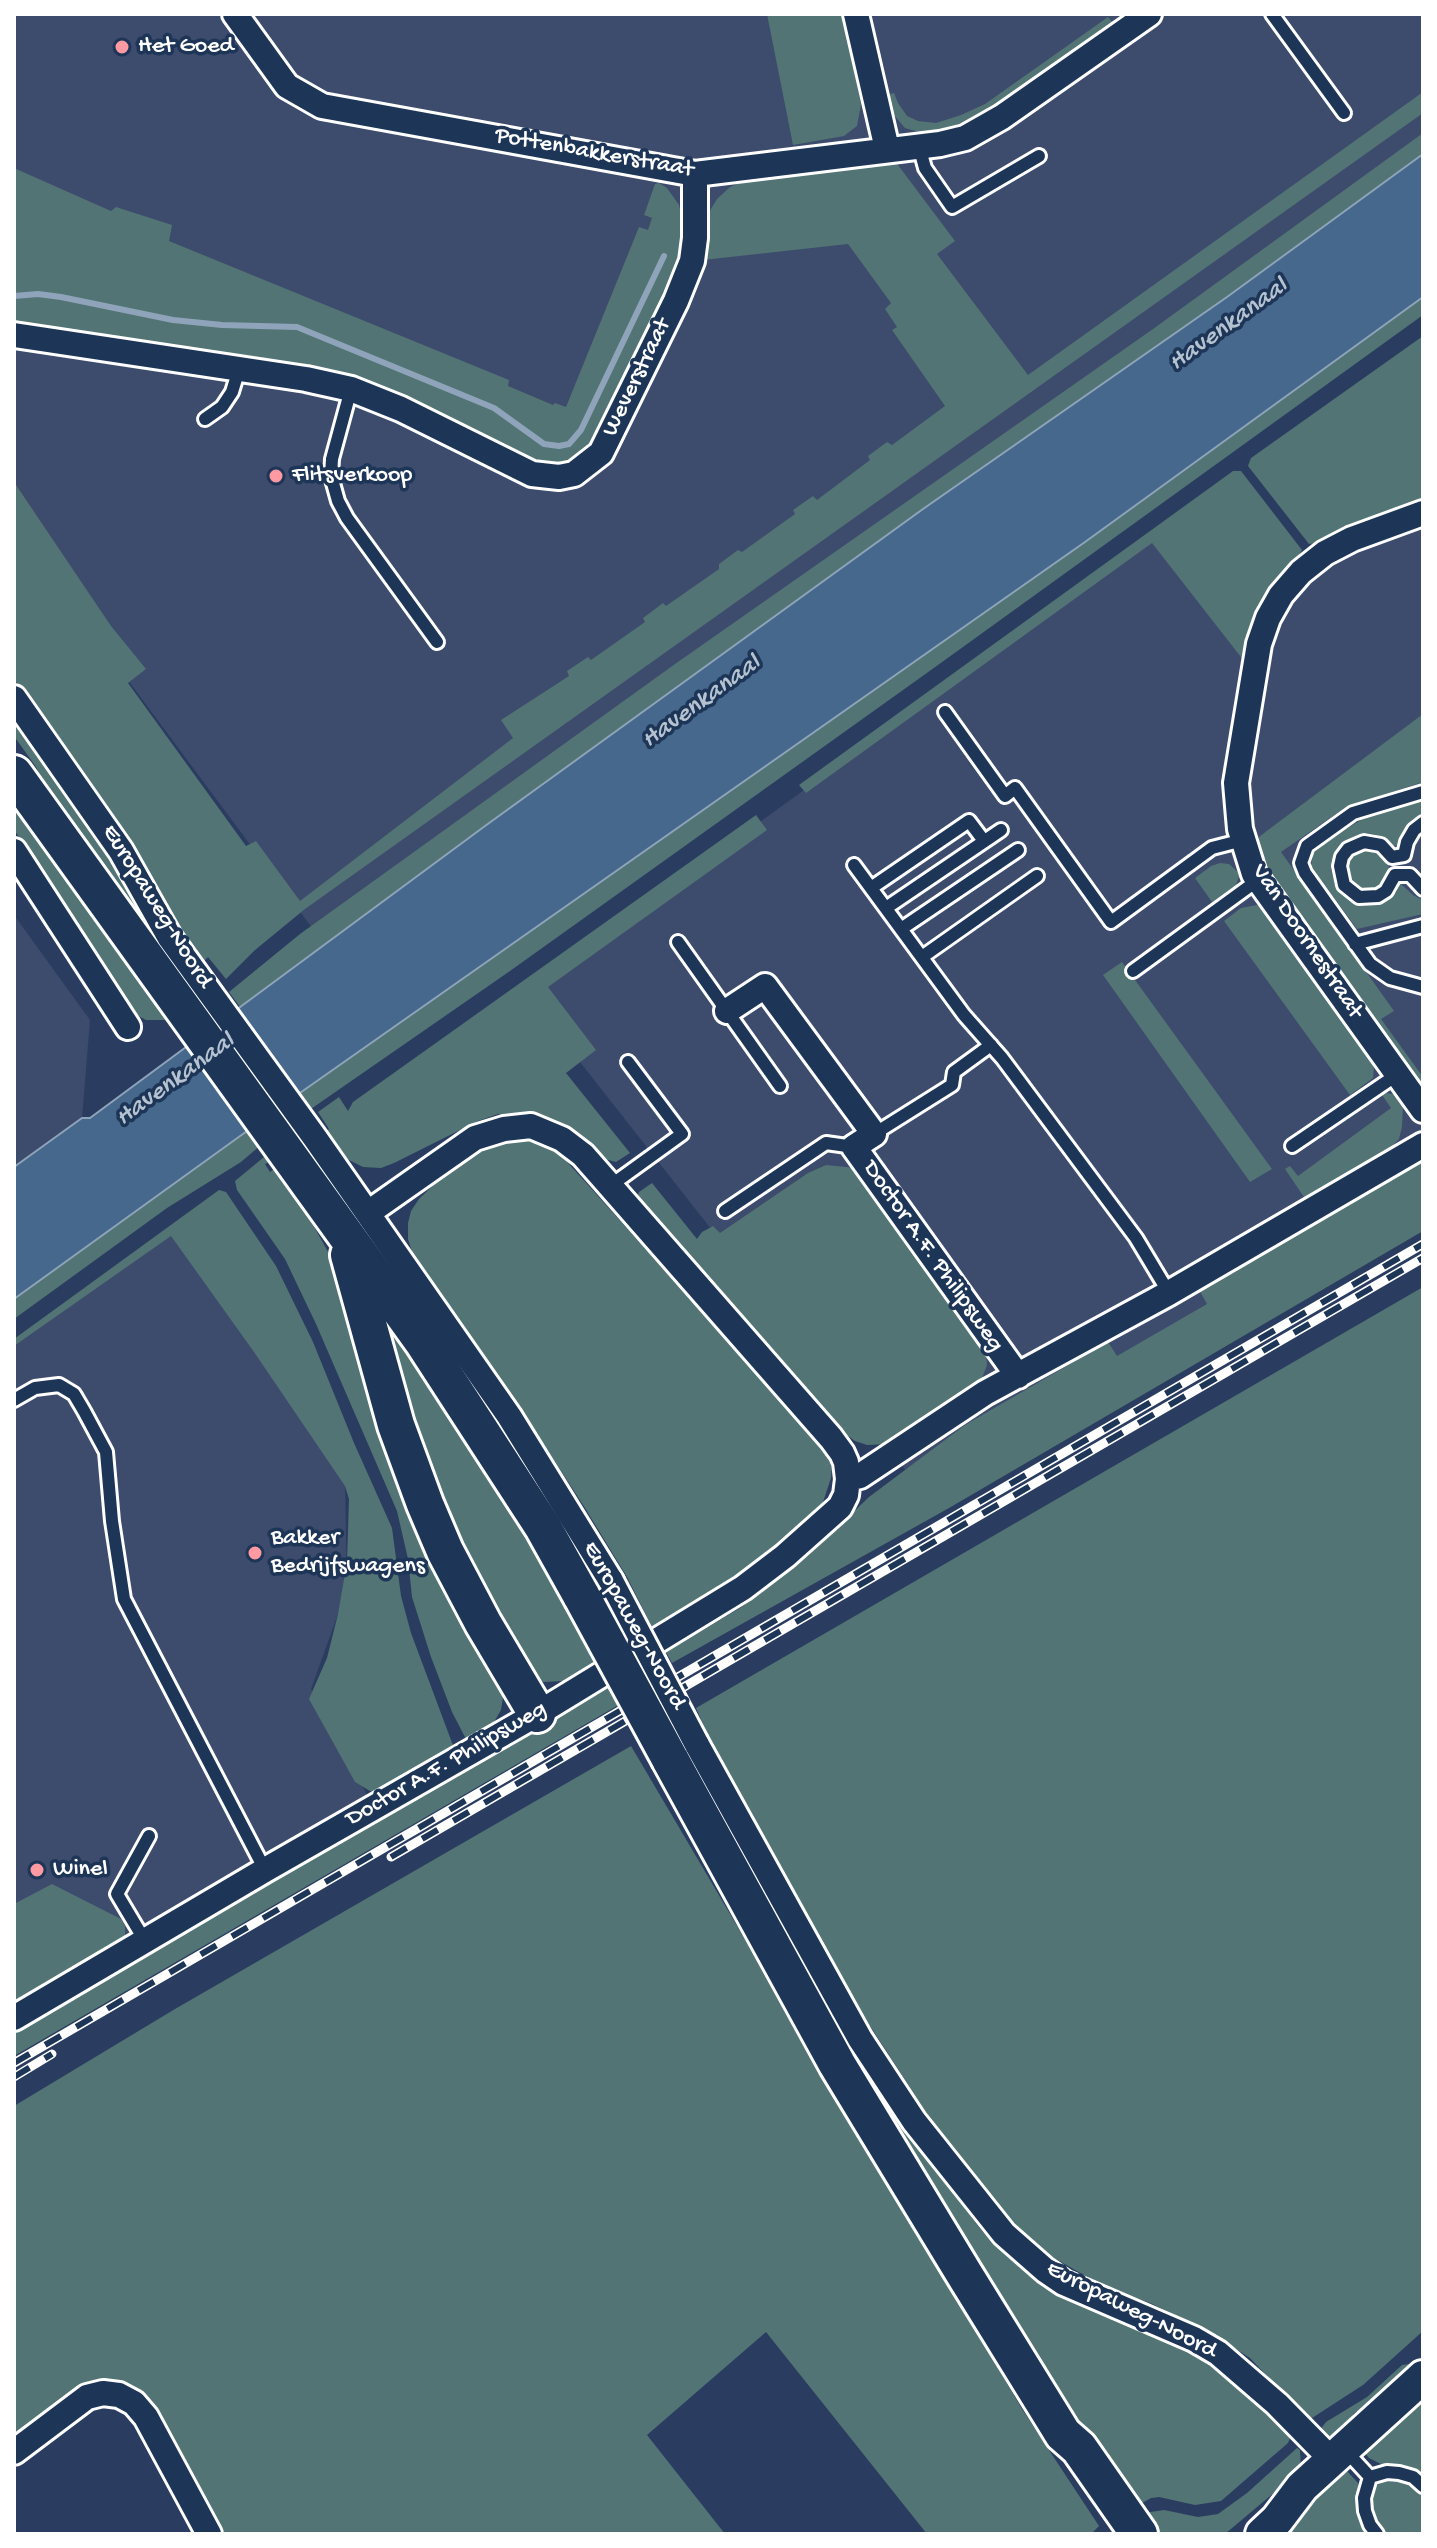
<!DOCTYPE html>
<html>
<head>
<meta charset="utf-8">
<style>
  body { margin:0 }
  #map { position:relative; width:1437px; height:2548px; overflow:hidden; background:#2a3d60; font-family:"Gochi Hand",sans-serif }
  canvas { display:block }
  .frame { position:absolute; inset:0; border:16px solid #fff; pointer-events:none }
</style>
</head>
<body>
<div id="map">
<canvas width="1437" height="2548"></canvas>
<div class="frame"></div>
</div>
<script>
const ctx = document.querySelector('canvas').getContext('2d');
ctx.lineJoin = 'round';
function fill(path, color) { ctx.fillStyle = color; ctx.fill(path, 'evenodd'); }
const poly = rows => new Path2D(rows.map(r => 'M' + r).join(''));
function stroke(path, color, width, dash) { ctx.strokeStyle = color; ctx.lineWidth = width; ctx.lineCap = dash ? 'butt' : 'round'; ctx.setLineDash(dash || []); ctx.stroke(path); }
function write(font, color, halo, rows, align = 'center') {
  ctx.font = font + ' "Gochi Hand",sans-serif'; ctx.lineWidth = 7; ctx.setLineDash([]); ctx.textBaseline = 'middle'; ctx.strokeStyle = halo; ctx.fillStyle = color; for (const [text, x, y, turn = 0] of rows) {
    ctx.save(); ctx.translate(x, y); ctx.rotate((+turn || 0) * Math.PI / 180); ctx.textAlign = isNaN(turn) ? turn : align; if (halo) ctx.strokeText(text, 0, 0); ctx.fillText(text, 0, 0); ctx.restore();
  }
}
const built = poly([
  [14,14,1423,14,1423,154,923,509,324,944,14,527],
  [1423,499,1423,1227,940,1506,876,1439,525,992,1159,533,1284,571,1319,536],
  [14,915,90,1020,82,1118,14,1167],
  [173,1227,345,1484,347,1589,311,1689,384,1827,14,2041,14,1339]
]);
const green = poly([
  [767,14,843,14,861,105,857,126,844,136,793,145],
  [1108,17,1114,24,997,107,960,125,929,133,915,131,905,128,888,108,886,95,894,93,898,103,907,116,918,121,936,123,961,115,985,104],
  [1423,92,1423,113,305,909,255,950,226,979,208,957,202,963,160,895,133,846,14,679,14,482,111,626,146,669,128,683,246,846,256,841,300,901,513,738,501,720,569,676,567,671,588,657,591,660,645,622,643,618,663,603,666,606,719,569,719,564,738,550,742,552,795,514,793,510,813,496,817,500,870,460,868,456,887,442,892,445,945,406,892,330,897,327,885,309,891,303,848,244,703,260,709,212,717,199,730,187,744,181,891,163,898,165,955,241,937,254,1028,375],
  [1423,133,1423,154,1227,297,923,509,485,826,240,1007,229,992,300,934,675,664,1153,329],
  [14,168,111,211,116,207,172,225,169,241,509,380,508,386,553,405,555,403,566,407,639,227,648,230,652,218,644,215,655,184,659,183,667,188,679,205,684,227,683,250,679,268,595,439,574,459,563,464,540,464,367,380,345,374,14,323],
  [1423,297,1423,315,938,665,510,971,308,1111,297,1095,1085,542],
  [1423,336,1423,501,1322,542,1309,544,1248,466,1251,458],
  [1233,471,1241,471,1302,550,1244,661,1152,543,806,793,799,785],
  [1423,714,1423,782,1346,807,1281,852,1394,1011,1381,1019,1423,1077,1423,1089,1266,870,1257,846,1259,837,1268,830],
  [14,722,91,830,128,888,149,927,179,970,173,975,65,825,36,767,14,736],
  [14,795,68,871,168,1020,146,1020,129,1011,42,868,14,830],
  [1423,800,1423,814,1412,820,1398,845,1395,846,1373,834,1361,833,1340,844,1331,869,1335,885,1349,901,1358,905,1374,905,1396,893,1400,883,1413,895,1423,900,1423,914,1357,929,1311,867,1313,854,1322,843,1363,819],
  [756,815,767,830,548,987,596,1050,566,1073,630,1153,616,1162,604,1159,566,1126,522,1113,498,1114,478,1121,394,1163,381,1168,363,1167,349,1160,334,1145,325,1132,329,1129,318,1112,339,1097,348,1111,353,1102],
  '1347 869a21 21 0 1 1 42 0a21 21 0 1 1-42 0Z',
  [1220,863,1229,864,1240,874,1236,885,1212,902,1195,878,1211,866],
  [1257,905,1265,910,1374,1066,1373,1078,1350,1095,1224,921,1241,908],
  [1122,962,1272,1169,1250,1182,1103,975],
  [1386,1093,1399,1095,1403,1105,1402,1127,1399,1139,1390,1148,1306,1200,1285,1169,1290,1166,1298,1176,1391,1108,1382,1095],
  [251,1128,262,1144,241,1162,167,1208,14,1319,14,1299],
  [500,1139,527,1140,545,1146,560,1154,771,1388,826,1451,832,1464,831,1478,822,1505,806,1522,743,1574,653,1629,627,1577,585,1508,521,1409,412,1252,408,1239,408,1223,411,1211,419,1199,455,1164,475,1148],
  [264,1157,269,1162,265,1164,270,1172,280,1165,338,1270,505,1685,501,1710,494,1722,486,1730,467,1741,452,1712,431,1657,412,1597,408,1559,397,1511,316,1324,285,1259,237,1190,235,1181],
  [1423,1159,1423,1231,949,1508,672,1663,666,1652,740,1608,786,1573,811,1553,869,1497,965,1425,1108,1342,1117,1356,1207,1304,1199,1290],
  [826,1165,856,1168,986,1352,987,1365,981,1381,897,1440,888,1444,867,1445,855,1441,844,1433,687,1257,638,1195,639,1192,652,1183,697,1239,702,1232,713,1226,720,1233,808,1173],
  [219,1190,226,1192,276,1266,313,1342,354,1443,392,1528,401,1596,411,1633,454,1748,381,1791,370,1791,355,1782,309,1699,327,1658,338,1614,347,1562,349,1499,345,1486,254,1352,171,1236,14,1346,14,1339],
  [1423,1287,1423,2331,1363,2385,1309,2420,1250,2358,1199,2326,1150,2303,1105,2287,1033,2246,1000,2214,937,2129,859,2009,715,1750,696,1708],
  [369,1291,503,1489,598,1663,564,1681,543,1682,530,1675,443,1524],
  [611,1681,622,1703,14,2056,14,2031,463,1771],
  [631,1746,1022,2409,1099,2526,1091,2534,927,2534,766,2332,647,2435,725,2534,616,2534,614,2532,611,2534,221,2534,164,2425,144,2397,130,2388,14,2439,14,2106,175,2009],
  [52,1884,121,1919,125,1926,125,1938,14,2003,14,1904],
  [849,2045,921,2151,982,2231,1006,2255,1039,2281,1180,2344,1203,2358,1234,2381,1275,2419,1288,2433,1290,2438,1288,2443,1221,2501,1195,2505,1159,2497,1151,2498,1133,2508,969,2261,843,2048],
  [1409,2364,1416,2369,1353,2414,1351,2424,1336,2436,1328,2436,1319,2431,1326,2422,1367,2397,1402,2365],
  [1423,2393,1423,2477,1411,2469,1395,2465,1381,2464,1369,2458,1365,2453,1366,2447],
  [1297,2448,1300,2450,1301,2470,1225,2534,1151,2534,1144,2513,1164,2510,1198,2517,1218,2514,1247,2493],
  [1342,2469,1346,2470,1358,2483,1361,2517,1370,2534,1271,2534],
  [1392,2479,1407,2483,1423,2495,1423,2534,1386,2534,1377,2524,1370,2507,1371,2493,1377,2485]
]);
const water = poly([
  [1423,154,1423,297,1085,542,297,1095,14,1299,14,1167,82,1118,90,1118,485,826,923,509,1227,297,1423,154]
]);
const stream = poly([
  [14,296,38,294,61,297,173,320,222,325,297,327,494,408,544,444,559,446,569,444,581,430,664,256]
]);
const service = poly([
  [1272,14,1344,113],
  [919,146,925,168,952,207,1039,156],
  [351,389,332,459,331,476,338,501,347,518,437,642],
  [205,419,222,407,232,392,239,369],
  [945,712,1005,796,1015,788,1111,922,1212,848,1243,840],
  [1423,792,1353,813,1307,846,1301,863,1305,873,1370,964,1390,978,1423,987],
  [1423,823,1414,830,1407,842,1404,855,1392,857,1381,845,1364,842,1348,849,1342,857,1340,866,1344,885,1359,897,1378,896,1386,891,1395,875,1410,875,1423,889],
  [854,865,964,1015,1002,1058,1136,1238,1169,1293],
  [871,888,969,821,984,841],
  [886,908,1001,830],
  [901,929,1018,850],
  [678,942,780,1086],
  [1355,944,1423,926],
  [922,957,1037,876],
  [1133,971,1258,880],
  [874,1134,952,1085,954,1072,991,1045],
  [1292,1146,1398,1074],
  [610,1186,682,1134,628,1062],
  [725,1211,826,1143,854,1147],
  [14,1400,35,1388,59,1385,74,1394,84,1411,106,1452,112,1521,124,1599,265,1870],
  [145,1941,117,1894,149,1836],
  [1345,2450,1370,2477],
  [1370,2477,1364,2498,1365,2511,1370,2525,1377,2534],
  [1370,2477,1387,2472,1399,2473,1413,2477,1423,2486]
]);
const minor = poly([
  [235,14,287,86,322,106,695,174,940,144,965,138,1002,117,1149,14],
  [856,14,887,149],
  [14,335,306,379,351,389,401,409,532,474,559,477,574,474,601,453,676,301,692,261,695,238,695,174],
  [1423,513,1352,539,1325,553,1301,572,1281,595,1268,618,1259,644,1236,783,1240,829,1254,874,1423,1110],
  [14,698,121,851,170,938,315,1138,509,1416,611,1581],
  [14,851,128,1027],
  [727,1011,765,986,874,1134,854,1147,1018,1376],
  [848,1479,860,1476,985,1393,1169,1293,1423,1145],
  [696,1743,860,2039,914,2121,1004,2234,1045,2270,1064,2283,1194,2339,1218,2353,1277,2404,1331,2459],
  [14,2018,265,1870,537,1714,743,1588,785,1556,840,1507,846,1495,848,1479,846,1462,842,1453,831,1438,583,1155,562,1139,531,1126,504,1129,475,1138,368,1213],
  [14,2452,87,2397,103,2393,119,2395,134,2403,146,2417,209,2534]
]);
const tertiary = poly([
  [1262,2534,1277,2520,1302,2487,1423,2377]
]);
const secondary = poly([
  [14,774,423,1342,543,1527,582,1597],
  [349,1255,396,1425,425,1504,445,1551,483,1623,537,1714],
  [670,1759,837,2064,963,2272,1063,2434,1079,2448,1139,2534]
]);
const rail = poly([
  [391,1857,1423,1258],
  [14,2063,1423,1244],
  [14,2077,52,2054]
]);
const minorBridge = poly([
  [611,1581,696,1743]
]);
const secondaryBridge = poly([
  [582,1597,670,1759]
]);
const markers = [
  [122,47,8,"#ff9aa2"],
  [276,476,8,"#ff9aa2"],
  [255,1553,8,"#ff9aa2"],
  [37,1870,8,"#ff9aa2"]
];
const poiNames = [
  ["Het Goed",138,47],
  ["Flitsverkoop",292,476],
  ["Bakker",271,1539],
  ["Bedrijfswagens",271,1567],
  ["Winel",53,1870]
];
const streetNames = [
  ["Pottenbakkerstraat",594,154,10],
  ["Weverstraat",638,378,-64],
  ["Europaweg-Noord",156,907,58],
  ["Van Doornestraat",1306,942,56],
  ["Doctor A.F. Philipsweg",932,1257,55],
  ["Europaweg-Noord",633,1626,61],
  ["Doctor A.F. Philipsweg",447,1765,-30],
  ["Europaweg-Noord",1131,2311,27]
];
const waterNames = [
  ["Havenkanaal",1229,326,-36],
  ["Havenkanaal",702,703,-36],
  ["Havenkanaal",176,1081,-36]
];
fill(built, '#3d4b6d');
fill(green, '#527474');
fill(water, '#45688c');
stroke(water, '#8fa4ba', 2);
stroke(stream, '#8fa4ba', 6);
stroke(service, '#fff', 18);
stroke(minor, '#fff', 30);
stroke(tertiary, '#fff', 38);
stroke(secondary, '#fff', 42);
stroke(service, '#1d3557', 12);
stroke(minor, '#1d3557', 24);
stroke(tertiary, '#1d3557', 32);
stroke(secondary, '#1d3557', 36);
stroke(rail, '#fff', 9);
stroke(rail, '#1d3557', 6, [18]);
stroke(minorBridge, '#fff', 30, []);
stroke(secondaryBridge, '#fff', 42, []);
stroke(minorBridge, '#1d3557', 24);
stroke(secondaryBridge, '#1d3557', 36);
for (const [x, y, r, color] of markers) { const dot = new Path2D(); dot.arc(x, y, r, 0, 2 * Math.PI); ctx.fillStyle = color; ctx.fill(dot); stroke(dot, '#1d3557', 3); }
write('24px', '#fff', '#1d3557', poiNames, 'left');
write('24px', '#fff', '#1d3557', streetNames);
write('italic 26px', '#b5c3d1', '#1d3557', waterNames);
</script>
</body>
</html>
